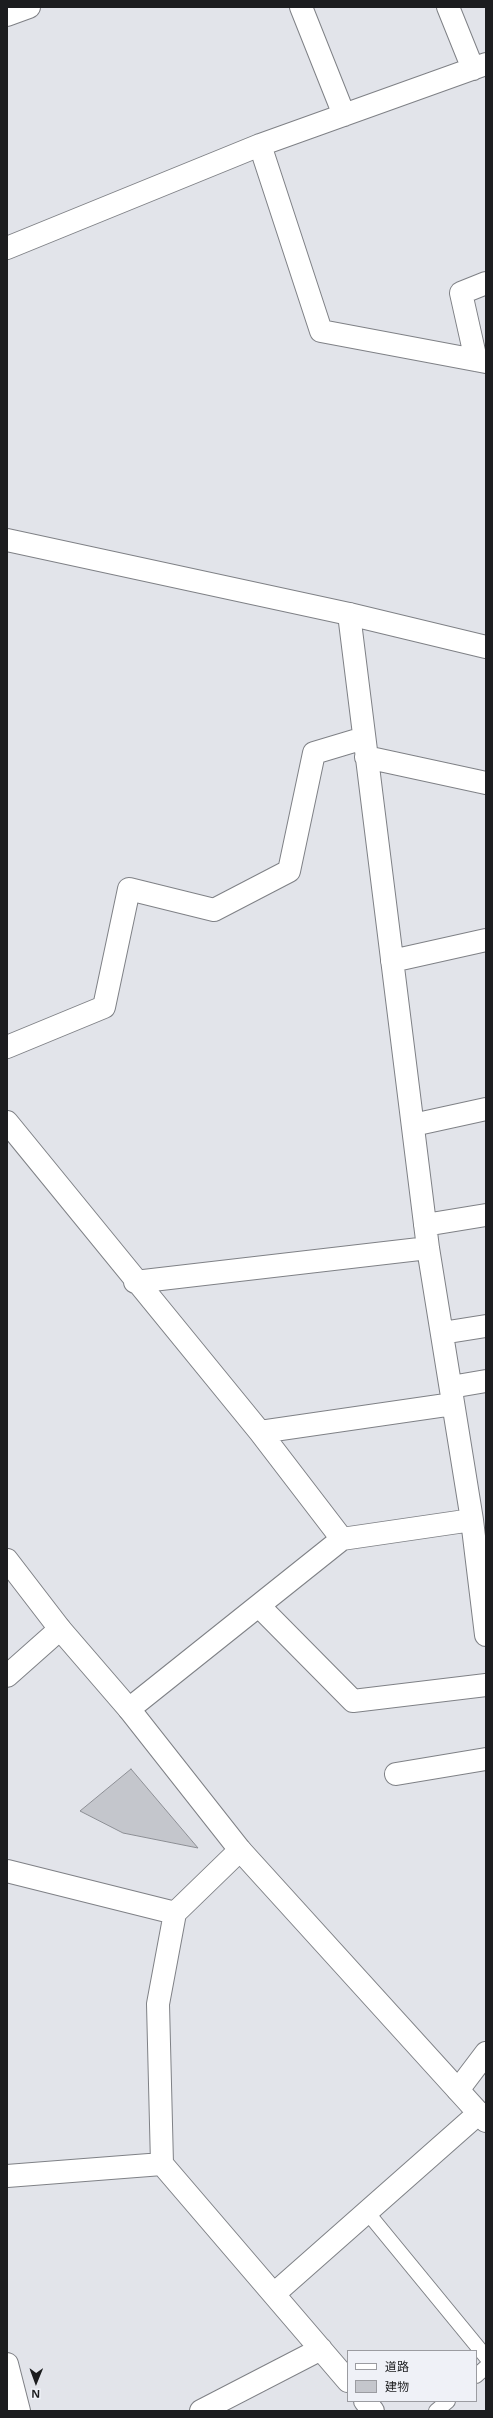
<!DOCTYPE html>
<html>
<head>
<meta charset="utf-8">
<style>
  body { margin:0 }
  #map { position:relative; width:493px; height:2418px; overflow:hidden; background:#e2e4ea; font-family:"Noto Sans","Noto Sans JP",sans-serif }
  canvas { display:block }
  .frame { position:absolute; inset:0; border:8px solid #1c1d1f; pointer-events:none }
  .legend { position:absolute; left:347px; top:2350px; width:130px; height:52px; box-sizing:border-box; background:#eff1f7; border:1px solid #9b9ca1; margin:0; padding:5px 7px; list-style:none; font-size:12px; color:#1c1d1f }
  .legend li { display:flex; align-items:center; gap:8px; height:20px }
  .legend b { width:20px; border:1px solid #9b9ca1 }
  .north { position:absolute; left:16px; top:2362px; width:40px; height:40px; -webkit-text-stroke:3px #eff1f7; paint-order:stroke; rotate:181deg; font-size:11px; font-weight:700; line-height:16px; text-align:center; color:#1c1d1f }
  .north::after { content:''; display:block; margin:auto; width:14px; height:18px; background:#1c1d1f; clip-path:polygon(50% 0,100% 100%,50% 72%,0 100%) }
</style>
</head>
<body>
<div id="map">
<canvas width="493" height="2418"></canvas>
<div class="frame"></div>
<ul class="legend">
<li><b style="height:5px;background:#fff"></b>道路</li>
<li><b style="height:11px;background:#c4c6cc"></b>建物</li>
</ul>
<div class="north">N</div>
</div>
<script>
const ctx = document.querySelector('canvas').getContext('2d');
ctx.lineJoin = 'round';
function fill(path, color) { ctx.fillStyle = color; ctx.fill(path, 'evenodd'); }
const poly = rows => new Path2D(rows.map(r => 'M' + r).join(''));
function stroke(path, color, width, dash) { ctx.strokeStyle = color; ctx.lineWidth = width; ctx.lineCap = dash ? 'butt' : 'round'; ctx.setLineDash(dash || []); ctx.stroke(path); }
const building = poly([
  [131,1769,198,1848,123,1833,80,1811,131,1769]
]);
const lane = poly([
  [367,2212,486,2357],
  [476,2376,486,2367],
  [436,2411,448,2401]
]);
const street = poly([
  [301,7,344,115],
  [448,7,473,69],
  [7,15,29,7],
  [260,145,321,331,486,362],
  [7,248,260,145,486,64],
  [476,360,461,293,486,283],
  [349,614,428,1248,472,1520,486,1635],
  [366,757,486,783],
  [392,961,486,940],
  [7,1047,104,1007,129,889,214,910,289,871,314,753,364,738],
  [7,1122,260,1432,342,1539],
  [413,1125,486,1109],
  [425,1225,486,1215],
  [135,1282,428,1248],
  [442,1333,486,1326],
  [451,1387,486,1381],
  [260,1432,453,1404],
  [259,1606,353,1701,486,1685],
  [7,1676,60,1629],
  [129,1709,342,1539,472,1520],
  [396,1774,486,1759],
  [240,1850,175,1913,158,2004,162,2164,348,2381],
  [7,1871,175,1913],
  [458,2090,486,2053],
  [7,2176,162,2164],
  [274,2294,479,2113],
  [7,2364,19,2411],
  [365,2401,373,2411],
  [201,2411,321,2349]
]);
const secondary = poly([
  [7,540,349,614,486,647],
  [7,1560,60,1629,129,1709,240,1850,486,2121]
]);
fill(building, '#c4c6cc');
stroke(building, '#8d8f95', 1);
stroke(lane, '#7f8186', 16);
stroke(street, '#7f8186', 24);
stroke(secondary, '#7f8186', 24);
stroke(lane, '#fff', 14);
stroke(street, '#fff', 22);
stroke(secondary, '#fff', 22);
</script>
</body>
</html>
